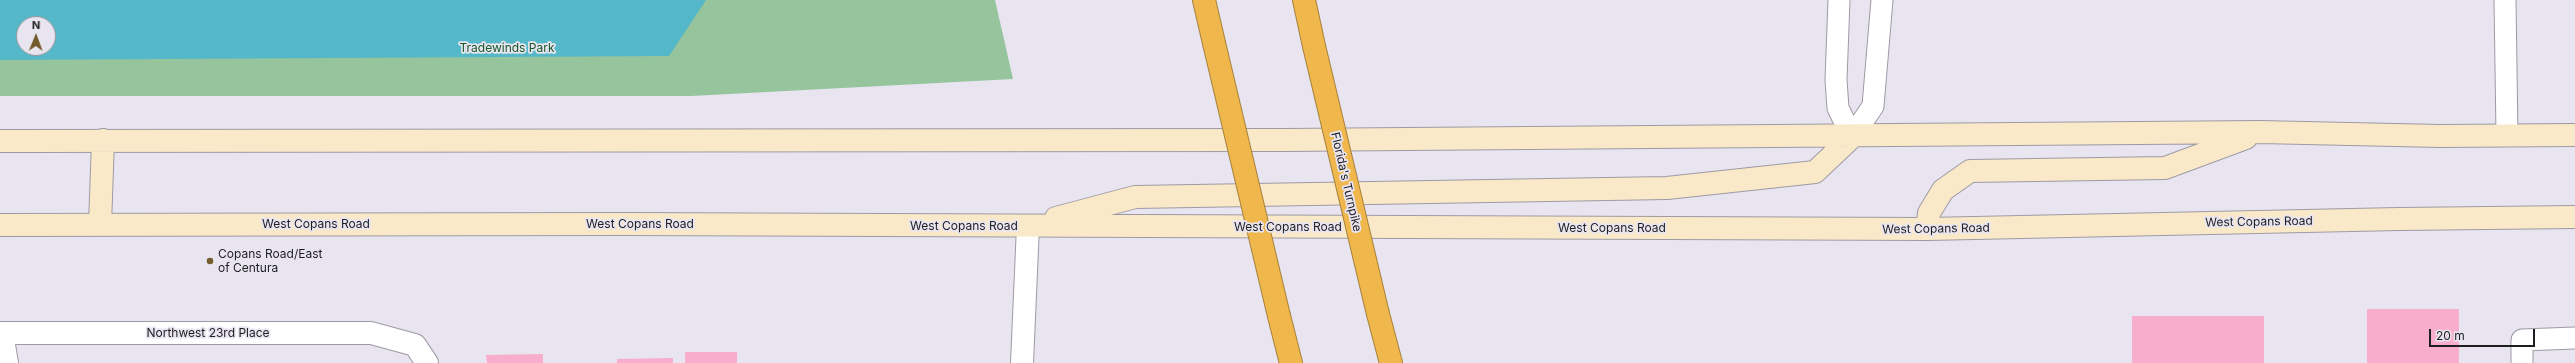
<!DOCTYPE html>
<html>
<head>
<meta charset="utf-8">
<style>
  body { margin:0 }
  #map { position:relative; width:2575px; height:363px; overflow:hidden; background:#e8e5f0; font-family:Inter,sans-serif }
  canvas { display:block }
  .north { position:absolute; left:16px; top:16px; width:40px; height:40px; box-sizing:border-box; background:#e8e5f0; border:1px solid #97959d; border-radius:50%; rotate:1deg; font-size:11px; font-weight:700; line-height:16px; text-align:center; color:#1e1d20 }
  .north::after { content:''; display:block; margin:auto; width:14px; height:18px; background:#735c2c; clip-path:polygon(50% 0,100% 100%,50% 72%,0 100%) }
  .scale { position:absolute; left:2429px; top:329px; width:106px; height:18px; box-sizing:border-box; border:2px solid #1e1d20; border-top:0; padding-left:5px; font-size:12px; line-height:14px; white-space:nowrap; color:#1e1d20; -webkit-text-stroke:3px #e8e5f0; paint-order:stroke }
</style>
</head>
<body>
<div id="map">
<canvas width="2575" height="363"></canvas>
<div class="north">N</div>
<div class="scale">20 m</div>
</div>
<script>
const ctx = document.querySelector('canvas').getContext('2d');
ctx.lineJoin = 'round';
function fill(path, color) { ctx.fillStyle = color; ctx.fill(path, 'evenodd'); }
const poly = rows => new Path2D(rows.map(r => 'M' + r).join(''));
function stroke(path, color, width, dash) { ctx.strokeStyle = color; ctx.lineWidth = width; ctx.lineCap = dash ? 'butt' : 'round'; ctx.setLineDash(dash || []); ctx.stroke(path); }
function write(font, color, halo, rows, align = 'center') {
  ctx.font = font + ' Inter,sans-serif'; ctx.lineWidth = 3.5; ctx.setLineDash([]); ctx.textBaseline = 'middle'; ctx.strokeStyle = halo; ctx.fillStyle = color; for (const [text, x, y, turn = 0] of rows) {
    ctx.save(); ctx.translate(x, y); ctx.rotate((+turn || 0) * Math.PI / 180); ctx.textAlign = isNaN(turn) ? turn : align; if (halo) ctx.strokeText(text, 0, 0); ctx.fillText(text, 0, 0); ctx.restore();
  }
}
const green = poly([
  [0,0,995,0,1013,79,691,96,0,96],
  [24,24,48,24,48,48,24,48]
]);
const water = poly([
  [0,0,706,0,669,56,0,60],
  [24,24,48,24,48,48,24,48]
]);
const building = poly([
  [2367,309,2459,309,2459,363,2367,363],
  [2132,316,2264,316,2264,363,2132,363],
  [685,352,737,352,737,363,685,363],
  [543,354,543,363,487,363,486,355],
  [673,358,673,363,617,363,617,359]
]);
const lane = poly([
  [1839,0,1836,80,1838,108,1852,137],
  [2505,0,2507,135],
  [1852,137,1873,106,1882,0],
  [2522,363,2522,340,2575,338]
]);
const street = poly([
  [0,333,371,333,415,345,427,363],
  [2,333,7,363],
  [1022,363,1028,226]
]);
const secondary = poly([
  [0,141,1285,140,2260,132,2440,136,2575,135],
  [1056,218,1135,197,1667,188,1815,172,1852,137],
  [0,225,625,224,1927,229,2399,219,2575,217],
  [100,225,103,140],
  [1927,229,1929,213,1943,190,1970,171,2165,168,2246,138]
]);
const highway = poly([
  [1204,0,1214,43],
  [1304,0,1314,46],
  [1378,314,1391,363],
  [1279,316,1291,363]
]);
const highwayBridge = poly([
  [1214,43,1279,316],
  [1314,46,1378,314]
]);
const markers = [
  [210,261,4,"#735c2c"]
];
const parkNames = [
  ["Tradewinds Park",507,48]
];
const streetNames = [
  ["Florida's Turnpike",1346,182,77],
  ["West Copans Road",2259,222,-1],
  ["West Copans Road",316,224],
  ["West Copans Road",640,224],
  ["West Copans Road",964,226],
  ["West Copans Road",1288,227],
  ["West Copans Road",1612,228],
  ["West Copans Road",1936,229,-1],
  ["Northwest 23rd Place",208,333]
];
const poiNames = [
  ["Copans Road/East",218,254],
  ["of Centura",218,268]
];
fill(green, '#96c49d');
fill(water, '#55b8c8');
fill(building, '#f7adcb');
stroke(lane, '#9d9aa4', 23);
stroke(street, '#9d9aa4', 24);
stroke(secondary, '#9d9aa4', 24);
stroke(highway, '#a6813d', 24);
stroke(lane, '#fff', 21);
stroke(street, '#fff', 22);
stroke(secondary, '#fae9c9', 22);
stroke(highway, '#efb74c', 22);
stroke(highwayBridge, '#a6813d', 24, []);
stroke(highwayBridge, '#efb74c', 22);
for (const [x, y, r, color] of markers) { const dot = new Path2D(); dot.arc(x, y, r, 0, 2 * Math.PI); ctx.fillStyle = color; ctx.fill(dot); stroke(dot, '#e8e5f0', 1.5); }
write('12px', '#16582a', '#e8e5f0', parkNames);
write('12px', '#1e1d20', '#e8e5f0', streetNames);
write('12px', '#1e1d20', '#e8e5f0', poiNames, 'left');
</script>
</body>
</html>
